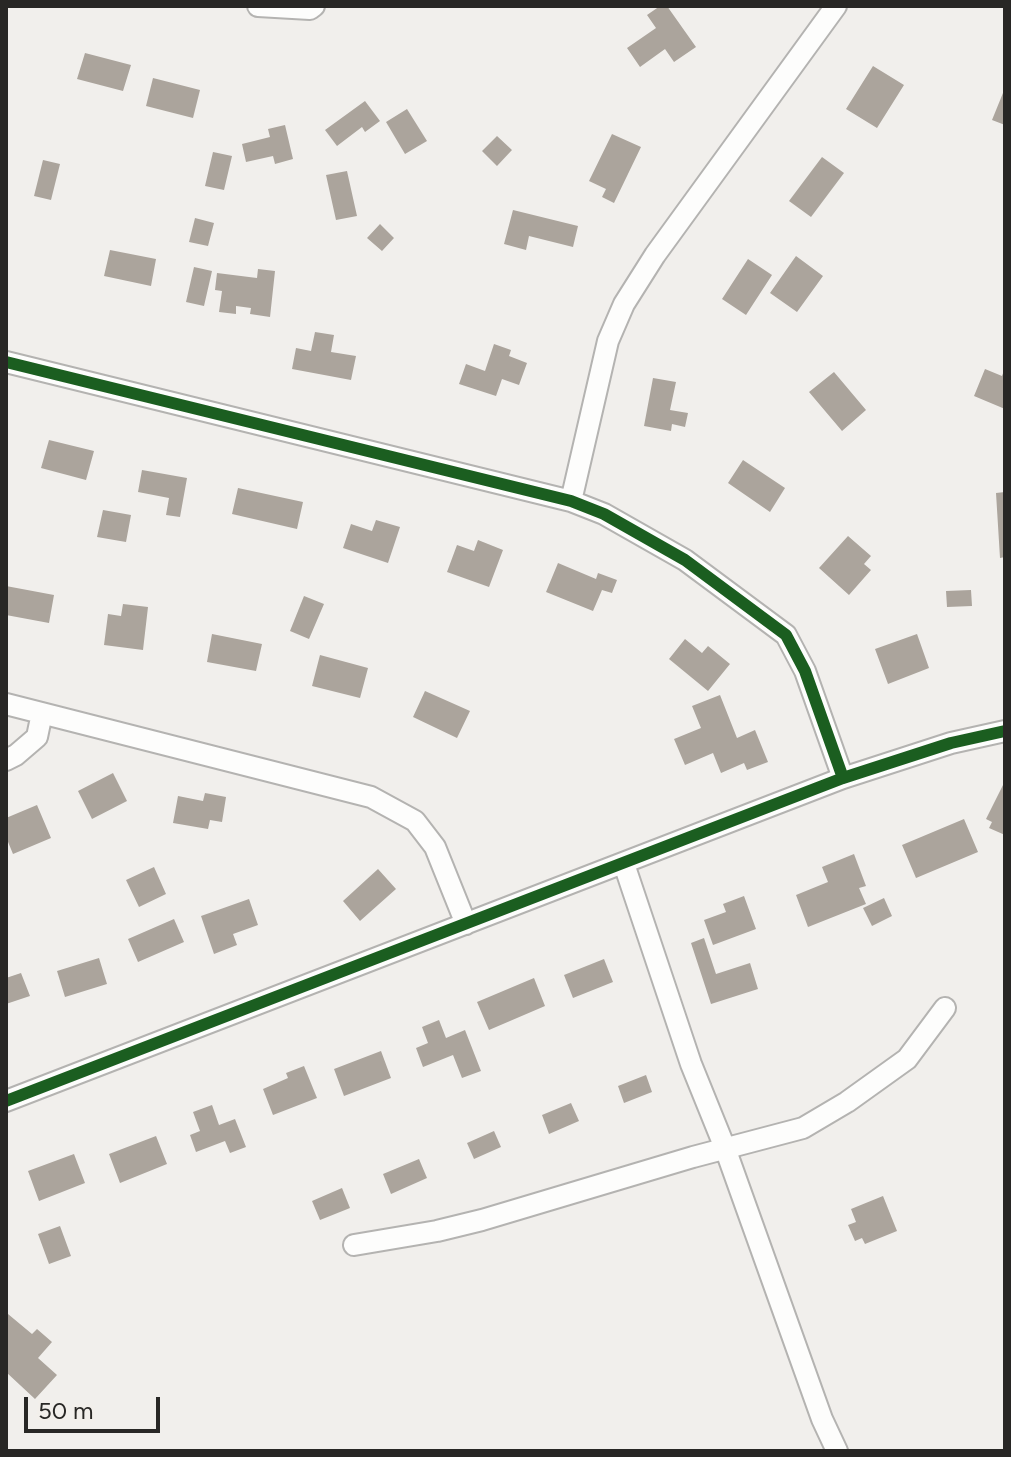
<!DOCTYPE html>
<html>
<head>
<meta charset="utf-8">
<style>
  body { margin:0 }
  #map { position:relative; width:1011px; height:1457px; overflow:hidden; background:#f1efec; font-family:Figtree,sans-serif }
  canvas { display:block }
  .frame { position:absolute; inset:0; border:8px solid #282725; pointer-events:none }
  .scale { position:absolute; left:24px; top:1397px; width:136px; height:36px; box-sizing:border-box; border:4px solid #282725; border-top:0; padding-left:10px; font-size:24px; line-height:28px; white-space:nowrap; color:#282725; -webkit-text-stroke:6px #f2efeb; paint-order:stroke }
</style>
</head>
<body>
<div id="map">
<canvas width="1011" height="1457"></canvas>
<div class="frame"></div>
<div class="scale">50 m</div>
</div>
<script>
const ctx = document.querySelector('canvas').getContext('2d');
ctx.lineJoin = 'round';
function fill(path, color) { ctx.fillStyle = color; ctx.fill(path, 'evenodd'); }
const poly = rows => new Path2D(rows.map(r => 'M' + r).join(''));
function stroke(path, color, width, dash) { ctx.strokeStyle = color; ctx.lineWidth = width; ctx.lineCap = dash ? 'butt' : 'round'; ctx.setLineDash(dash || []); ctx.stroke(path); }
const building = poly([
  [660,6,667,6,696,47,674,62,665,49,640,67,627,48,656,28,647,15],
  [85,53,131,65,123,91,77,79],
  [873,66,904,85,877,128,846,109],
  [153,78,200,90,193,118,146,106],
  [1005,88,1005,125,992,120],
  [365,101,380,121,365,132,362,127,337,146,325,130],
  [407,109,427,141,405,154,386,122],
  [285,125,293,159,275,164,273,156,246,162,242,144,270,137,268,129],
  [612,134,641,147,614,203,602,197,606,189,589,181],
  [497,136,512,150,497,166,482,151],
  [213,152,232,156,224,190,205,186],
  [822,157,844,173,811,217,789,201],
  [43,160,60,164,51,200,34,196],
  [347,171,357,216,336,220,326,175],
  [513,210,578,226,573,247,529,236,526,250,504,244],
  [195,218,214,223,208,246,189,242],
  [380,224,394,238,382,251,367,238],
  [110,250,156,259,151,286,104,276],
  [796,256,823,276,797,312,770,293],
  [748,259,772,275,746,315,722,299],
  [194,267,212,271,204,306,186,302],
  [258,269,275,271,270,317,250,314,251,308,236,306,236,314,219,312,222,291,215,290,217,273,257,278],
  [315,332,334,335,331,352,356,356,351,380,292,369,296,348,311,351],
  [494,344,511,350,509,356,527,363,519,385,502,379,496,396,459,384,466,364,485,371],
  [1005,368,1005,409,974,396,985,369,1002,376],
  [834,372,866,410,842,431,809,392],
  [653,378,676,382,670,410,688,413,685,427,672,424,671,431,644,426],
  [49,440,94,451,86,480,41,468],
  [743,460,785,488,770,512,728,483],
  [142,470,187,478,180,517,166,515,169,498,138,492],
  [238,488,303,502,297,529,232,514],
  [1005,492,1005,557,1000,558,996,493],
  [103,510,131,515,126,542,97,537],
  [376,520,400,527,388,563,343,548,351,524,372,531],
  [848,536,871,556,864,564,871,570,849,595,819,568],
  [478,540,503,550,489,587,447,572,457,545,474,551],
  [558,563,596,579,598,573,617,580,612,593,602,590,593,611,546,592],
  [6,586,54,595,49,623,6,615],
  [971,590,972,606,947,607,946,591],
  [304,596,324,604,309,639,290,631],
  [123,604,148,607,143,650,104,645,108,614,121,616],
  [212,634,262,644,256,671,207,662],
  [917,634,929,668,888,684,875,649],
  [685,639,702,653,708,646,730,664,708,691,669,659],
  [320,655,368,668,360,698,312,686],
  [425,691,470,711,457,738,413,717],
  [720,695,737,738,755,730,768,762,747,770,744,763,721,773,713,753,685,765,674,739,701,728,692,706],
  [113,773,127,801,92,819,78,791],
  [1005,781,1005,835,989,828,992,822,986,819],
  [205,793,226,797,222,822,210,820,208,829,173,823,178,796,203,801],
  [37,805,51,838,13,854,6,837,6,818],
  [964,819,978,852,916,878,902,845],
  [854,854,866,886,859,888,866,904,808,927,796,895,828,882,822,867],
  [154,867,166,894,139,907,126,880],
  [378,869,396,889,360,921,343,901],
  [744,896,756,929,713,945,704,920,726,912,723,904],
  [884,898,892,916,872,926,863,908],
  [249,899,258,925,233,934,237,945,214,954,201,916],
  [174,919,184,942,138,962,128,939],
  [704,938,716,974,750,963,758,989,711,1004,691,943],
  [99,958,107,984,65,997,57,971],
  [604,959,613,982,573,998,564,975],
  [21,973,30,996,6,1004,6,978],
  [534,978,545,1006,489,1030,477,1002],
  [439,1020,446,1038,465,1030,481,1071,462,1078,453,1055,423,1067,416,1048,428,1043,422,1027],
  [381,1051,391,1078,344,1096,334,1069],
  [304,1066,317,1098,273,1115,263,1089,288,1078,286,1073],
  [646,1075,652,1092,624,1103,618,1086],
  [571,1103,579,1121,549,1134,542,1115],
  [212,1105,219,1125,235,1119,246,1147,230,1153,225,1141,196,1152,190,1135,200,1131,193,1112],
  [494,1131,501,1147,474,1159,467,1143],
  [156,1136,167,1164,120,1183,109,1154],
  [74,1154,85,1183,39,1201,28,1171],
  [419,1159,427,1178,391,1194,383,1174],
  [342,1188,350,1208,320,1220,312,1201],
  [883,1196,897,1231,865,1244,862,1238,855,1241,848,1225,856,1222,851,1209],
  [60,1226,71,1256,49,1264,38,1234],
  [8,1314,32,1334,37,1329,52,1342,38,1358,57,1375,35,1399,6,1372,6,1316]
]);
const minor = poly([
  [258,6,310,9,314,6],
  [6,362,571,501,604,514,685,560,786,635,805,671,843,778],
  [571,501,608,341,624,304,655,255,836,6],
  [6,704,371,797,415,821,435,847,466,924],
  [6,760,16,755,37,737,42,713],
  [624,864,691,1064,725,1148,822,1419,837,1451],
  [6,1101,843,778,951,743,1005,731],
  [354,1245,437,1231,482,1220,693,1157,803,1128,847,1102,907,1059,945,1008]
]);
const cycleway = poly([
  [6,362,571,501,604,514,685,560,786,635,805,671,843,778],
  [6,1101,843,778,951,743,1005,731]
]);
fill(building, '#aba49c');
stroke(minor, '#b4b3b1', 24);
stroke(minor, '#fdfdfc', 20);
stroke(cycleway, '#1b5e20', 12);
</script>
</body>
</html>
